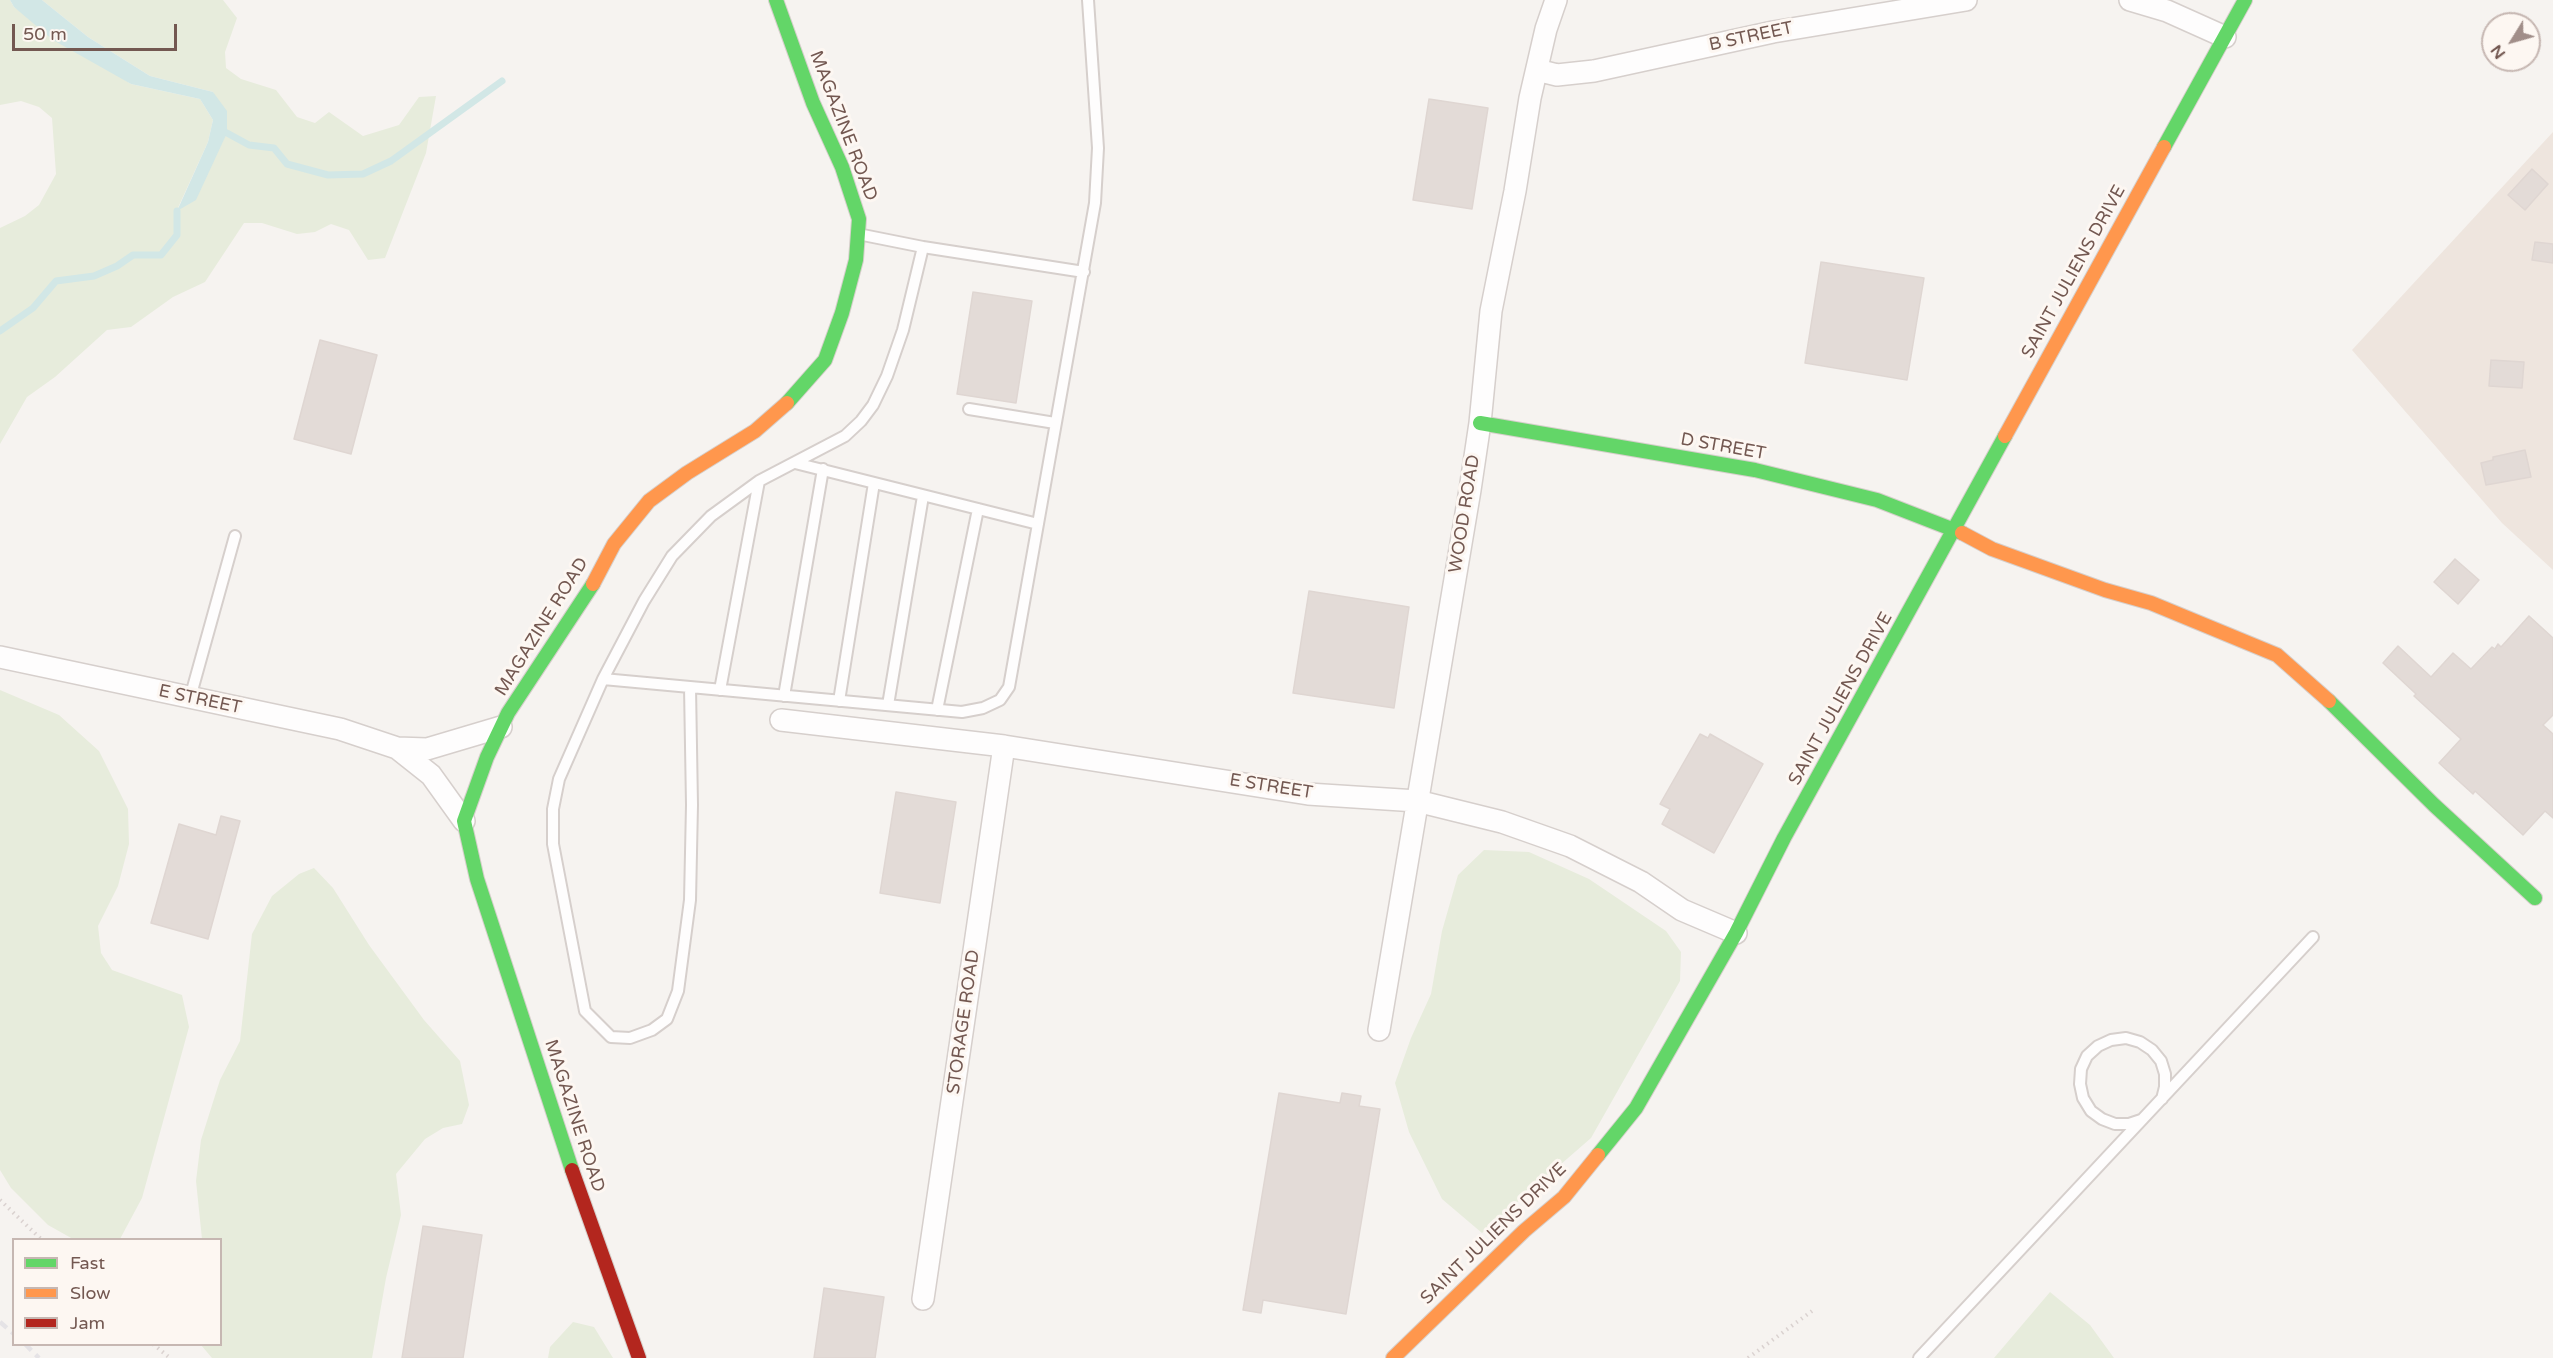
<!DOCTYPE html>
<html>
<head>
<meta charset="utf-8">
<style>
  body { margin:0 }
  #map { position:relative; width:2553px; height:1358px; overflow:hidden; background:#f6f3f0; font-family:"Varela Round",sans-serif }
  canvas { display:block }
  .legend { position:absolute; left:12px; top:1238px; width:210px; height:108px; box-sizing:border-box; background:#fdf7f2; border:2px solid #c6b7b2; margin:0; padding:8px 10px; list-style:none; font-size:18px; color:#735851 }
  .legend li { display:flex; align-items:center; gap:12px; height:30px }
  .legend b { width:30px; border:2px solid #c6b7b2 }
  .north { position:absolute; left:2481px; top:12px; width:60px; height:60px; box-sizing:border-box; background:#fdf7f2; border:2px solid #c6b7b2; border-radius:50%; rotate:233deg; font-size:16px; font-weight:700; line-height:24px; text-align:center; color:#735851 }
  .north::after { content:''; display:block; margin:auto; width:21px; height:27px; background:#a18e89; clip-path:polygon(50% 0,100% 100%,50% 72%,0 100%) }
  .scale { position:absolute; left:12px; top:24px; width:165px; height:27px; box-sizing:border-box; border:3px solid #735851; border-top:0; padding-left:8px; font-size:18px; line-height:21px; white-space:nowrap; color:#735851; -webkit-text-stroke:4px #fdf7f2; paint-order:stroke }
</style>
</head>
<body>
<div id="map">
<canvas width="2553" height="1358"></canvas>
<ul class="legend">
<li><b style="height:8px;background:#63d668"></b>Fast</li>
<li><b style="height:8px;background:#ff974d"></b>Slow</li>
<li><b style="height:8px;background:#b3261e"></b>Jam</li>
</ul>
<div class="north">N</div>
<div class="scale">50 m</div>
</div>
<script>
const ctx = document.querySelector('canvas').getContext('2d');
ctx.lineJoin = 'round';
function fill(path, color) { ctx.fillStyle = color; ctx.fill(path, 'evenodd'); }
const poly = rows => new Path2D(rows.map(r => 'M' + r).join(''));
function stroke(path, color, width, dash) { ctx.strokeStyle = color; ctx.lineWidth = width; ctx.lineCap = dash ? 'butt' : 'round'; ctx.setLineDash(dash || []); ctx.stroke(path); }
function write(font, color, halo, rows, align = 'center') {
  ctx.font = font + ' "Varela Round",sans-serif'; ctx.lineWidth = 6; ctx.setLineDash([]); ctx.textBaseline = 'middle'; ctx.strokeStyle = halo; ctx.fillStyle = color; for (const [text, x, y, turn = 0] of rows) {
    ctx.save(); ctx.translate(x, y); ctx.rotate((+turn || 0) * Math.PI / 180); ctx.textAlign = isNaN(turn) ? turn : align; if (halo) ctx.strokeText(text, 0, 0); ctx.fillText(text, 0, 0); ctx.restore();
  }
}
const residential = poly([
  [2553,132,2553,570,2502,523,2352,350]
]);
const green = poly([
  [0,0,10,0,14,7,131,84,200,99,213,120,208,142,177,210,227,133,213,92,150,76,88,37,42,0,223,0,237,18,225,52,226,68,241,79,276,90,297,117,315,123,329,112,363,136,399,125,419,97,436,96,426,153,385,258,368,260,349,230,331,224,315,232,297,234,262,223,244,223,205,282,173,297,131,327,107,330,55,377,27,397,0,444,0,228,25,216,39,205,56,174,52,118,39,107,21,101,0,105],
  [0,690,59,715,99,751,128,809,129,844,118,886,98,926,101,953,112,970,182,995,189,1027,142,1198,120,1239,73,1239,48,1225,11,1188,0,1170],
  [1484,850,1529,852,1589,879,1666,931,1681,952,1680,981,1591,1138,1482,1233,1442,1199,1409,1132,1395,1083,1411,1038,1431,994,1442,931,1458,875],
  [314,868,333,888,369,945,424,1020,460,1061,469,1105,462,1124,443,1128,425,1139,396,1174,401,1215,386,1278,372,1358,212,1358,201,1345,220,1344,220,1240,202,1239,196,1181,201,1140,220,1080,240,1041,252,934,272,896,299,874],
  [2050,1292,2090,1325,2114,1358,1994,1358],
  [573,1322,594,1327,613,1358,548,1358,550,1347]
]);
const water = poly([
  [10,0,42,0,88,37,150,76,213,92,227,111,227,133,196,200,177,211,208,142,213,120,200,99,131,84,53,40,14,7]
]);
const stream = poly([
  [227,133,249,145,274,148,287,164,328,175,363,174,391,161,502,81],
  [0,331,33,308,56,281,94,276,117,266,133,255,161,255,177,235,177,211]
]);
const building = poly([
  [1429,99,1488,108,1472,209,1413,200,1429,99],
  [2532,169,2548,184,2525,210,2508,195,2532,169],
  [2535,242,2553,244,2553,263,2532,260,2535,242],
  [1821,262,1924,278,1907,380,1805,363,1821,262],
  [973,292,1032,301,1016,403,957,394,973,292],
  [320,340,377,355,351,454,294,439,320,340],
  [2491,360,2524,362,2522,388,2489,386,2491,360],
  [2525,450,2531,477,2486,485,2481,463,2493,460,2493,457,2525,450],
  [2455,559,2479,580,2458,604,2434,582,2455,559],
  [1309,591,1409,607,1394,708,1293,693,1309,591],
  [2529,616,2553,638,2553,715,2543,725,2553,734,2553,818,2545,811,2523,835,2475,791,2473,794,2439,763,2461,739,2414,696,2416,694,2383,663,2398,646,2431,677,2453,653,2471,669,2492,647,2495,649,2498,644,2501,647,2529,616],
  [1700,734,1708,738,1710,734,1763,764,1714,853,1662,824,1670,809,1660,804,1700,734],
  [896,792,956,802,940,903,880,893,896,792],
  [221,816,240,821,208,939,151,923,179,824,216,835,221,816],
  [1279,1093,1340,1103,1342,1093,1361,1096,1359,1106,1380,1109,1346,1314,1263,1300,1261,1313,1243,1310,1279,1093],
  [423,1226,482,1235,463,1358,402,1358,423,1226],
  [824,1288,884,1297,875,1358,814,1358,824,1288]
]);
const path = poly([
  [0,1200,42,1240],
  [153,1344,170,1358],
  [1748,1358,1812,1311]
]);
const lane = poly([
  [858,234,923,247,903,330,887,376,873,405,861,421,845,436,759,481,711,516,672,556,644,601,603,679,962,712,983,708,1000,700,1009,687,1095,203,1098,148,1088,0],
  [923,247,1084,272],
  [969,409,1055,423],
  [795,463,1038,524],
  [603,679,559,779,553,809,553,844,585,1011,611,1037,630,1038,652,1030,667,1019,678,991,690,900,692,805,690,687],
  [720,690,759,481],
  [784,696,823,469],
  [190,698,235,536],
  [839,701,874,483],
  [888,705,923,496],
  [937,710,978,509],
  [2141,1120,2129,1124,2115,1124,2102,1119,2091,1111,2083,1098,2080,1084,2081,1069,2087,1056,2098,1046,2111,1040,2126,1038,2140,1042,2152,1050,2161,1061,2165,1074,2165,1087,2162,1099],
  [1919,1358,2313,937]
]);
const street = poly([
  [2130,0,2167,11,2225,37],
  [1537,70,1557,75,1594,71,1773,32,1966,0],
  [0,657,340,729,397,748,431,775,464,821],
  [781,720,1004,746,1308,794,1417,801,1502,822,1570,846,1641,882,1682,910,1736,933],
  [397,748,427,749,501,727],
  [1379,1030,1470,490,1480,423,1491,311,1515,191,1530,98,1546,29,1556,0],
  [923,1299,1004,746]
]);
const fast = poly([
  [776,0,813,103,842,167,859,219,856,260,842,313,825,360,787,403],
  [2164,147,2245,0],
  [1480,423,1755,470,1877,500,1962,533],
  [2329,701,2434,805,2535,898],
  [1598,1155,1636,1108,1736,933,1784,838,2005,436],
  [572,1170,477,879,464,821,487,757,508,713,593,584]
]);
const slow = poly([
  [2005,436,2164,147],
  [1962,533,1992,549,2105,590,2151,603,2277,655,2329,701],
  [593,584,614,544,649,501,687,473,755,431,787,403],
  [1393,1358,1524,1231,1564,1197,1598,1155]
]);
const jam = poly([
  [572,1170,639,1358]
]);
const rail = poly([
  [0,1322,14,1334],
  [25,1344,39,1358]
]);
const streetNames = [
  ["B STREET",1751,37,-12],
  ["MAGAZINE ROAD",843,126,69],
  ["SAINT JULIENS DRIVE",2074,272,-61],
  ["D STREET",1723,447,10],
  ["WOOD ROAD",1465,514,-81],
  ["MAGAZINE ROAD",542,627,-58],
  ["SAINT JULIENS DRIVE",1841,699,-61],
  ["E STREET",200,700,12],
  ["E STREET",1271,787,9],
  ["STORAGE ROAD",964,1022,-82],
  ["MAGAZINE ROAD",574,1116,72],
  ["SAINT JULIENS DRIVE",1494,1234,-44]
];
fill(residential, '#eee5de');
fill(green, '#e7ecdc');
fill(water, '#d2e7e6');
stroke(stream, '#d2e7e6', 7);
fill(building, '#e3dbd7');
stroke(building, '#dfd6d2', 1.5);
stroke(lane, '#d6cfcc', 14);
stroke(street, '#d6cfcc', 24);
stroke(fast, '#d6cfcb', 16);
stroke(slow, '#d6cfcb', 16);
stroke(jam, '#d6cfcb', 16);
stroke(path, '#dad2d0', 4, [1.5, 4.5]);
stroke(lane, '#fefdfd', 10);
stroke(street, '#fefdfd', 21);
stroke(fast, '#63d668', 14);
stroke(slow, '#ff974d', 14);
stroke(jam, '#b3261e', 14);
stroke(rail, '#e5e3e6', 4.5, [9, 6]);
write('18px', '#735851', '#fdf7f2', streetNames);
</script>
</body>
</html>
